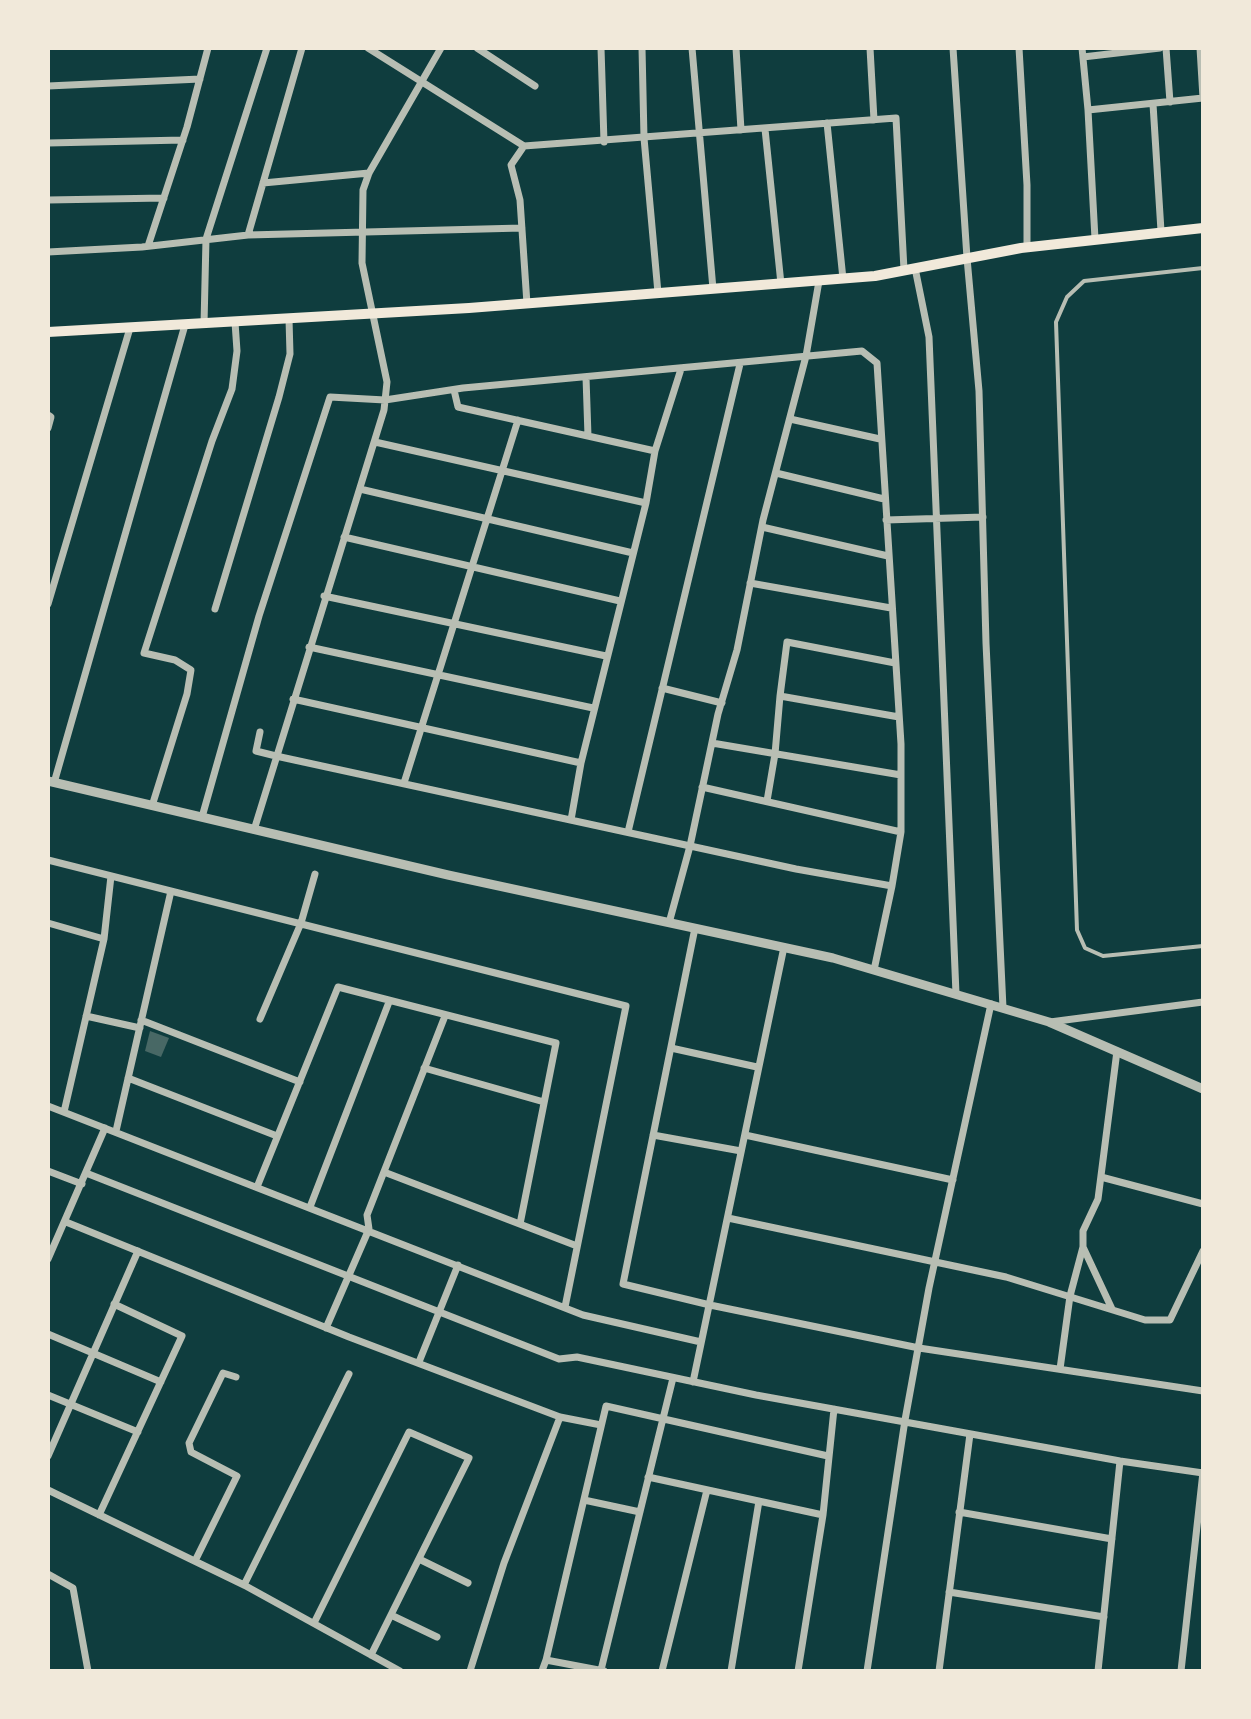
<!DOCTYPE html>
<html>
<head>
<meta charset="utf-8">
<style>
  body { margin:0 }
  #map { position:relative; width:1251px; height:1719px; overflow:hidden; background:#0f3d3e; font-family:"Roboto Condensed",sans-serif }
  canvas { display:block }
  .frame { position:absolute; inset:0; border:50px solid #f1e9da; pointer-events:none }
</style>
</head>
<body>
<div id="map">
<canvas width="1251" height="1719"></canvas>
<div class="frame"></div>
</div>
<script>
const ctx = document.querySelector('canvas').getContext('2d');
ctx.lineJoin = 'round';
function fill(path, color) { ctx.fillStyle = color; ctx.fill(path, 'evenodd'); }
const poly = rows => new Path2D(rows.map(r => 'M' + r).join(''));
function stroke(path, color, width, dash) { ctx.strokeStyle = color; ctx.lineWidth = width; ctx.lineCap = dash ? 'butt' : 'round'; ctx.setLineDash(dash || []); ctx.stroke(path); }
const building = poly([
  [150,1031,169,1038,161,1057,145,1051]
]);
const service = poly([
  [1203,268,1084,281,1067,297,1056,322,1077,930,1085,948,1103,956,1203,946]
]);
const minor = poly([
  [368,48,524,146,896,118,904,270],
  [477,48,535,86],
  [601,48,604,142],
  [642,48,644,138,658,293],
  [692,48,713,289],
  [736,48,741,130],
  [870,48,874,120],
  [953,48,967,258,979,391,986,643,1003,1008],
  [1019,48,1027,185,1027,247],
  [1082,48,1088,110],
  [1166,48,1170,102],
  [1200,48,1203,98],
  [1083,57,1160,48],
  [48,86,200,79],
  [1153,104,1161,231],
  [827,123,843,279],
  [765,129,781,284],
  [48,143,183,140],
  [524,146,511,165,520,200,527,304],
  [263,183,369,173],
  [48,200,164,198],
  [248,235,302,48],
  [1095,239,1088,110,1203,98],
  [148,246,187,127,208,48],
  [48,252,142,247,248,235,522,228],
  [915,268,929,337,956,994],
  [204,324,206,239,267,48],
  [586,377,588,436],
  [454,390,458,407,655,451],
  [48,415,51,417,48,428],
  [790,419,880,439],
  [375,442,646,503],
  [776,473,884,499],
  [360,489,633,553],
  [886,520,983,517],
  [762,527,888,556],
  [344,537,620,601],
  [750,583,891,608],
  [324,596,606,656],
  [48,604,130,328],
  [215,609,279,397,290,354,289,319],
  [309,647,593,708],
  [895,663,787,642,780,696,899,717],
  [662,688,722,703],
  [293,699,581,763],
  [260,732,256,751,276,756,796,869,892,886],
  [712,743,901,775],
  [54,783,185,325],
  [404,783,518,420],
  [702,787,901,832],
  [767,801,775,754,780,696],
  [152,806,187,694,191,670,175,660,144,653,212,441,232,389,237,351,235,322],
  [202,817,259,616,330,397,385,400,463,388,862,351,877,363,901,744,901,832,892,886,874,970],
  [571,820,581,763,646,503,655,451,681,369],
  [254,830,384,410,387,382,362,263,363,190,369,173,441,48],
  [628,832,740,364],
  [48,860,626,1006,565,1307],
  [48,923,104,939,64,1112],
  [669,923,690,846,718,714,737,650,763,520,806,356,819,281],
  [695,928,623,1284,710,1305,919,1348,1203,1391],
  [104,939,111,876],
  [86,1016,140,1028],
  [260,1019,301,923,315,874],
  [141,1020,300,1082],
  [1050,1022,1203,1002],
  [671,1048,757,1067],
  [424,1068,544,1102],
  [128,1078,277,1136],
  [48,1106,583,1315,701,1342],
  [116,1131,171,891],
  [653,1135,741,1151],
  [745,1135,953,1180],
  [48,1171,82,1184],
  [384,1172,577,1246],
  [86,1173,559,1359,577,1357,756,1395,1120,1461,1203,1473],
  [1101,1177,1203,1204],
  [257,1187,338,987,556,1043,520,1224],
  [310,1207,389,1002],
  [728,1218,1006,1277,1145,1320,1170,1320,1203,1251],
  [66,1222,349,1337,560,1417,601,1425],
  [48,1259,105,1128],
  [1112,1309,1083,1247,1083,1231,1098,1199,1117,1051],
  [326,1328,369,1229,367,1215,445,1016],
  [48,1334,161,1382],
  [419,1362,458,1265],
  [1060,1369,1070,1296,1083,1247],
  [693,1382,784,947],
  [48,1395,138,1432],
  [48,1456,138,1251],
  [648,1477,823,1515,798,1671],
  [48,1490,244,1585,400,1671],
  [584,1500,640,1512],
  [959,1512,1112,1539],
  [99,1515,182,1336,114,1304],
  [823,1515,834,1409],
  [419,1559,468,1583],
  [195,1561,237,1476,191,1452,189,1443,223,1373,236,1377],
  [48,1574,73,1588,88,1671],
  [244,1585,349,1374],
  [949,1592,1104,1617],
  [391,1615,437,1637],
  [314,1623,409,1432,469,1458,371,1655],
  [546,1660,606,1406,828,1456],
  [601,1670,673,1378],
  [470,1671,504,1563,560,1417],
  [542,1671,546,1660,604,1671],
  [662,1671,707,1490],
  [731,1671,759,1501],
  [867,1671,905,1420,929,1288,991,1004],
  [939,1671,970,1434],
  [1098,1671,1120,1461],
  [1181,1671,1203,1472]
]);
const tertiary = poly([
  [48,781,448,875,833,958,1049,1022,1203,1089]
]);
const secondary = poly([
  [48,332,469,308,875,276,1021,248,1203,228]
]);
fill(building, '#486865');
stroke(service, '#b8beb3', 4);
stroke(minor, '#b8beb3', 7);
stroke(tertiary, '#b8beb3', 9);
stroke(secondary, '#f1e9da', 10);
</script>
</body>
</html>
